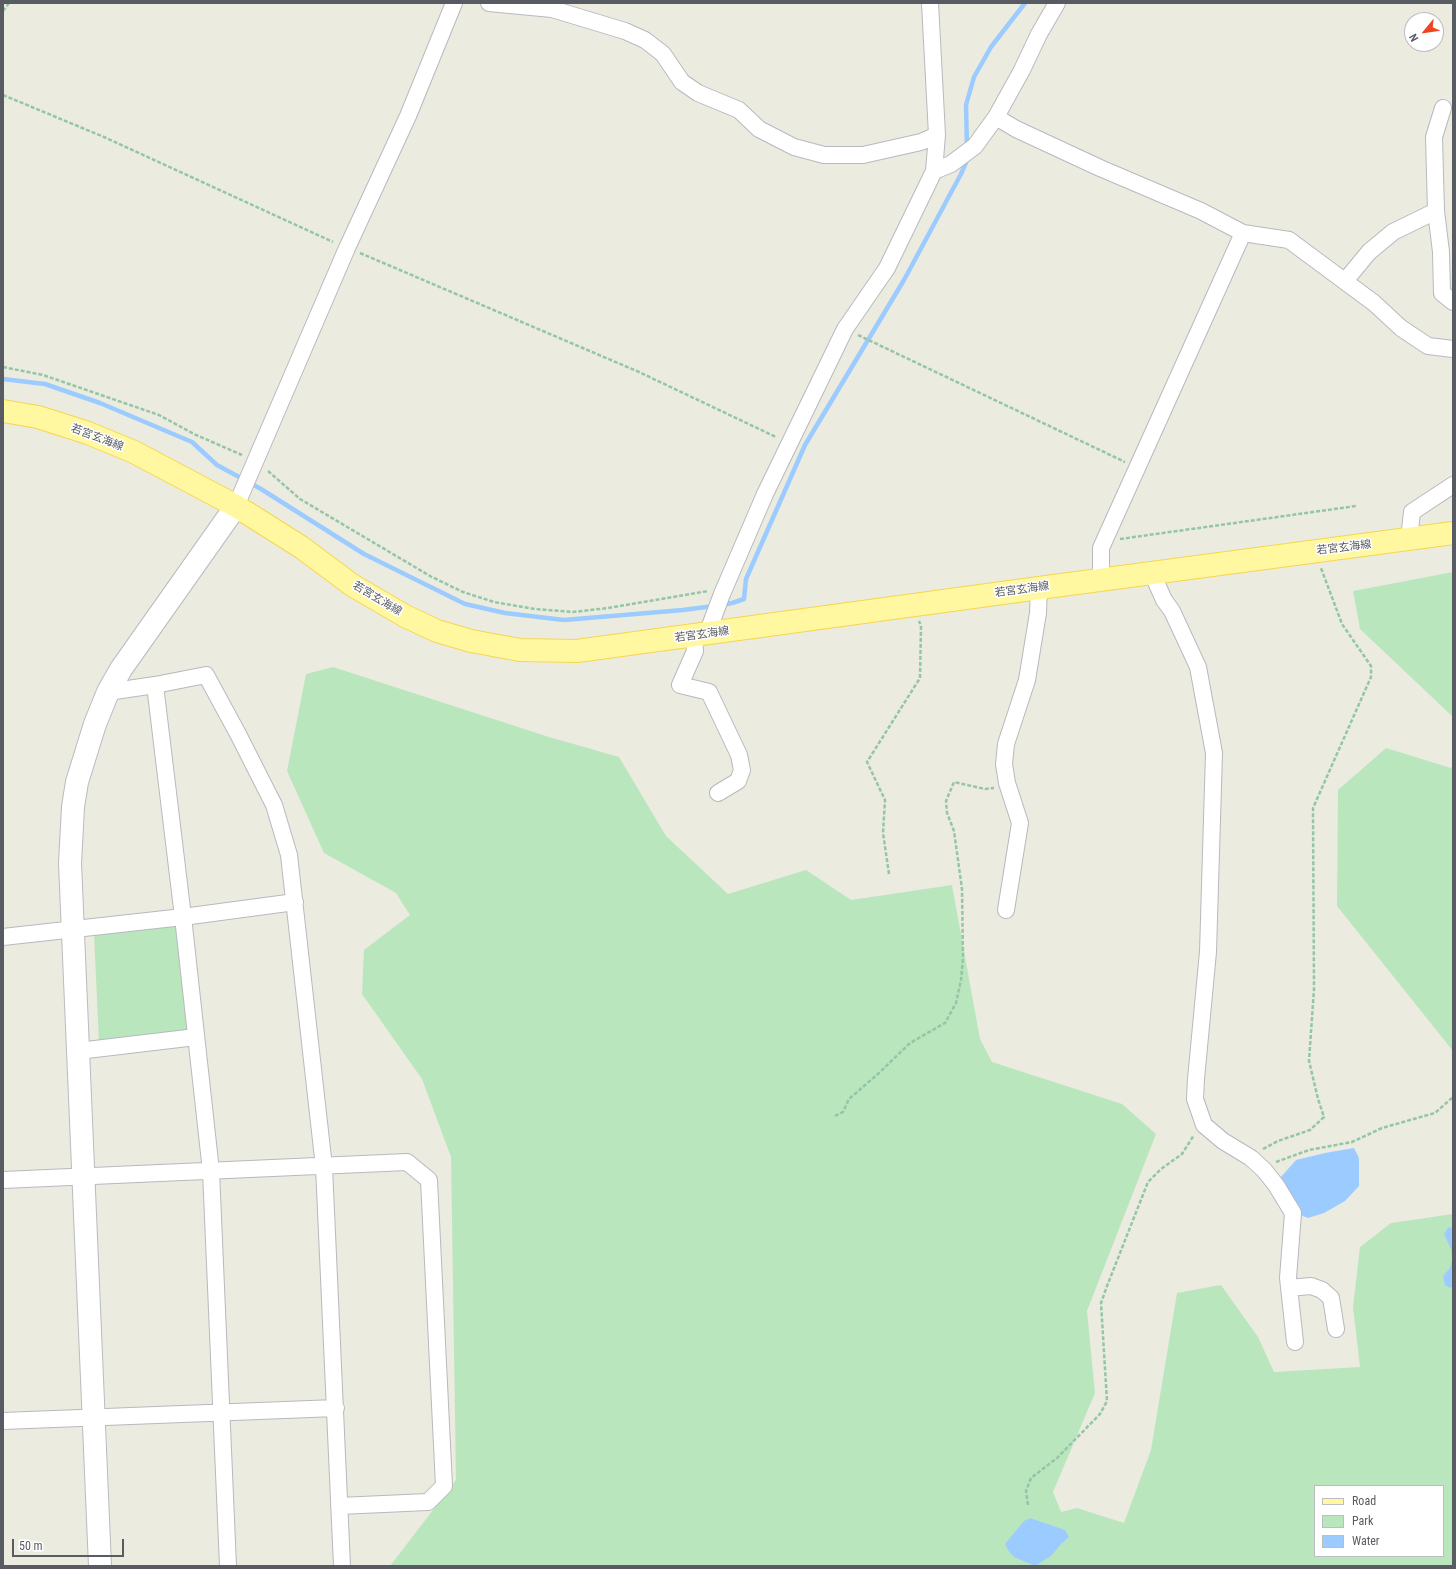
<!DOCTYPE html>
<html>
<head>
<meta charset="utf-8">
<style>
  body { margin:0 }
  #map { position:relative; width:1456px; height:1569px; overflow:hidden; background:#ecebdf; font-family:"Roboto Condensed",sans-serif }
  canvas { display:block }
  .frame { position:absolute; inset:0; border:4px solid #585b61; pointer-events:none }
  .legend { position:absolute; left:1314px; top:1485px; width:130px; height:72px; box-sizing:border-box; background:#fff; border:1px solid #bcbdc0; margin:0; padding:5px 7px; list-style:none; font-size:12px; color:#585b61 }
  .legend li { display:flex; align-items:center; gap:8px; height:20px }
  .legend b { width:20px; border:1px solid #bcbdc0 }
  .north { position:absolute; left:1404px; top:12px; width:40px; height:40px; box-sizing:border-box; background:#fff; border:1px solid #bcbdc0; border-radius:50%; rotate:241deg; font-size:11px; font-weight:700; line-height:16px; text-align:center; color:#585b61 }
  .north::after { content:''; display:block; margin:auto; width:14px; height:18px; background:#ef4522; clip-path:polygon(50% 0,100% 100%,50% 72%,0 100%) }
  .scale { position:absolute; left:12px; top:1539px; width:112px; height:18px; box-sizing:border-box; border:2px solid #585b61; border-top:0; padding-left:5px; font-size:12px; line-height:14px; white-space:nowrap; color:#585b61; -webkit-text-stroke:3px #fff; paint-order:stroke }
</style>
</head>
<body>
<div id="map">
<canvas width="1456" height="1569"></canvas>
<div class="frame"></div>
<ul class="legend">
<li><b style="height:5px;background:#fff8a1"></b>Road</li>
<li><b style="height:11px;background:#bae6be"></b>Park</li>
<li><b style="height:11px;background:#9ccbff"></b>Water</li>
</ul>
<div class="north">N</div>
<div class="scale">50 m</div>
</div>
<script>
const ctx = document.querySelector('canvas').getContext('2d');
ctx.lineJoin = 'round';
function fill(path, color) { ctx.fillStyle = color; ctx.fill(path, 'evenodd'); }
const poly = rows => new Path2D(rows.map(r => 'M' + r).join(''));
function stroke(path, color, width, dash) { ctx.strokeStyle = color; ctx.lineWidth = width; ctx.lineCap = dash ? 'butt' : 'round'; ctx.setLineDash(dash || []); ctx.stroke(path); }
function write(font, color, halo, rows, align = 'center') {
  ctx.font = font + ' "Roboto Condensed","Noto Sans JP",sans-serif'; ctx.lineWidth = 3; ctx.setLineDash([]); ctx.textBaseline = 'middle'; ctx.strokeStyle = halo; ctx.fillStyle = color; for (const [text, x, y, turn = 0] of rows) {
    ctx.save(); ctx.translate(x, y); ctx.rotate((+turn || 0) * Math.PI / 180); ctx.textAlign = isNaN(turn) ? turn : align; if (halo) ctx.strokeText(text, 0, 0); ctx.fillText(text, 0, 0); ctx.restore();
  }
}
const green = poly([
  [1453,572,1453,717,1360,629,1353,591],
  [333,667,549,737,619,757,666,836,728,894,806,870,851,900,952,885,980,1039,992,1062,1122,1104,1156,1134,1087,1311,1095,1393,1053,1492,1061,1512,1077,1508,1124,1523,1151,1450,1177,1293,1221,1285,1258,1337,1274,1372,1360,1367,1353,1307,1360,1247,1391,1223,1453,1214,1453,1566,390,1566,456,1480,451,1157,422,1079,362,994,364,950,410,915,396,893,324,853,287,771,306,674],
  [1315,1486,1443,1486,1443,1556,1315,1556],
  [1386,748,1451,768,1453,765,1453,1051,1337,906,1338,790],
  [173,925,177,930,188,1029,183,1034,99,1044,94,933]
]);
const water = poly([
  [1354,1148,1359,1158,1359,1186,1345,1201,1324,1213,1308,1218,1300,1215,1280,1178,1296,1160,1325,1153],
  [1453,1227,1453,1286,1450,1288,1445,1285,1443,1276,1450,1268,1452,1260,1451,1249,1444,1234,1448,1228],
  [1030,1518,1065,1530,1069,1537,1062,1543,1051,1556,1035,1566,1014,1557,1008,1550,1005,1544,1024,1521]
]);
const stream = poly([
  [967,148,966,105,974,77,991,47,1025,3],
  [3,379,45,384,100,403,192,442,217,465,261,489,364,554,465,604,505,613,564,620,683,610,714,606],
  [722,605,732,603,744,599,746,579,805,445,904,280,961,174,967,160,967,157]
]);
const path = poly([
  [3,11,9,3],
  [3,95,104,137,333,242],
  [360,253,639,372,776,437],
  [858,335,1125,462],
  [3,367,43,375,159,415,194,434,242,455],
  [268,471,300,499,430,576,463,592,494,602,535,609,573,612,608,608,708,591],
  [1120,539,1356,506],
  [889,874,883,833,885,800,867,762,920,678,921,626,919,621],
  [835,1116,843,1112,849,1099,879,1073,910,1043,945,1023,956,1003,961,980,963,958,962,889,954,831,947,813,946,801,954,782,985,789,994,788],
  [1263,1149,1278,1141,1310,1130,1324,1117,1318,1099,1309,1061,1314,989,1313,808,1371,677,1371,666,1342,624,1321,568],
  [1276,1162,1309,1150,1352,1142,1382,1128,1435,1113,1453,1097],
  [1028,1505,1026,1491,1031,1478,1057,1458,1100,1414,1107,1401,1101,1303,1107,1286,1148,1182,1161,1169,1182,1154,1194,1135]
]);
const street = poly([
  [489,3,552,9,625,31,645,40,663,54,682,82,698,93,739,110,759,129,794,147,824,155,863,155,921,142,937,135],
  [996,117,1016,129,1100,168,1201,211,1243,233,1289,240,1374,303,1401,328,1428,346,1453,349],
  [934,171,951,164,975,146,996,117,1022,70,1039,34,1057,3],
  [1436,211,1441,252,1442,293,1453,302],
  [1345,281,1369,252,1393,232,1436,211,1434,137,1443,108],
  [236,506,347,248,408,116,454,3],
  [1409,539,1412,512,1453,485],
  [1152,573,1164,600,1172,611,1198,667,1214,753,1208,952,1196,1079,1195,1099,1204,1125,1223,1141,1251,1158,1264,1170,1276,1185,1293,1213,1288,1278,1295,1342],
  [1101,580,1101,548,1243,233],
  [707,634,722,594,765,494,845,329,887,268,934,171,937,135,930,3],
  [694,636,695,651,680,685,709,692,739,755,742,770,738,781,718,793],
  [108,692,155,685],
  [1006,910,1020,823,1007,783,1004,764,1006,744,1027,680,1038,613,1039,588],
  [3,937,183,917,295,902],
  [78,1051,196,1037],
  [3,1180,407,1162,429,1180,444,1486,428,1502,339,1506],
  [1289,1288,1311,1286,1322,1290,1331,1298,1336,1329],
  [3,1421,336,1408],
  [228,1566,211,1171,183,917,155,685,206,675,238,734,274,805,289,855,324,1167,342,1566]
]);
const secondary = poly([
  [100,1566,70,863,73,807,77,782,95,724,108,692,121,669,236,506]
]);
const primary = poly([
  [3,411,38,417,88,433,134,452,236,506,301,547,352,585,405,616,437,631,471,641,520,650,577,651,1039,588,1453,533]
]);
const streetNames = [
  ["若宮玄海線",97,438,21],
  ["若宮玄海線",1344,548,-7],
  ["若宮玄海線",1022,590,-8],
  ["若宮玄海線",377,599,31],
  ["若宮玄海線",702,635,-8]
];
fill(green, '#bae6be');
fill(water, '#9ccbff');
stroke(stream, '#9ccbff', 4.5);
stroke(street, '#b7b9bf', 18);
stroke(secondary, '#b8bbc2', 24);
stroke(primary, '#f6d64e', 24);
stroke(path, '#93c6a6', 2.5, [4, 2]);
stroke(street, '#fff', 16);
stroke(secondary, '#fff', 22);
stroke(primary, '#fff8a1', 22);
write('11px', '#585b61', '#fff', streetNames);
</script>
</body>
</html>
